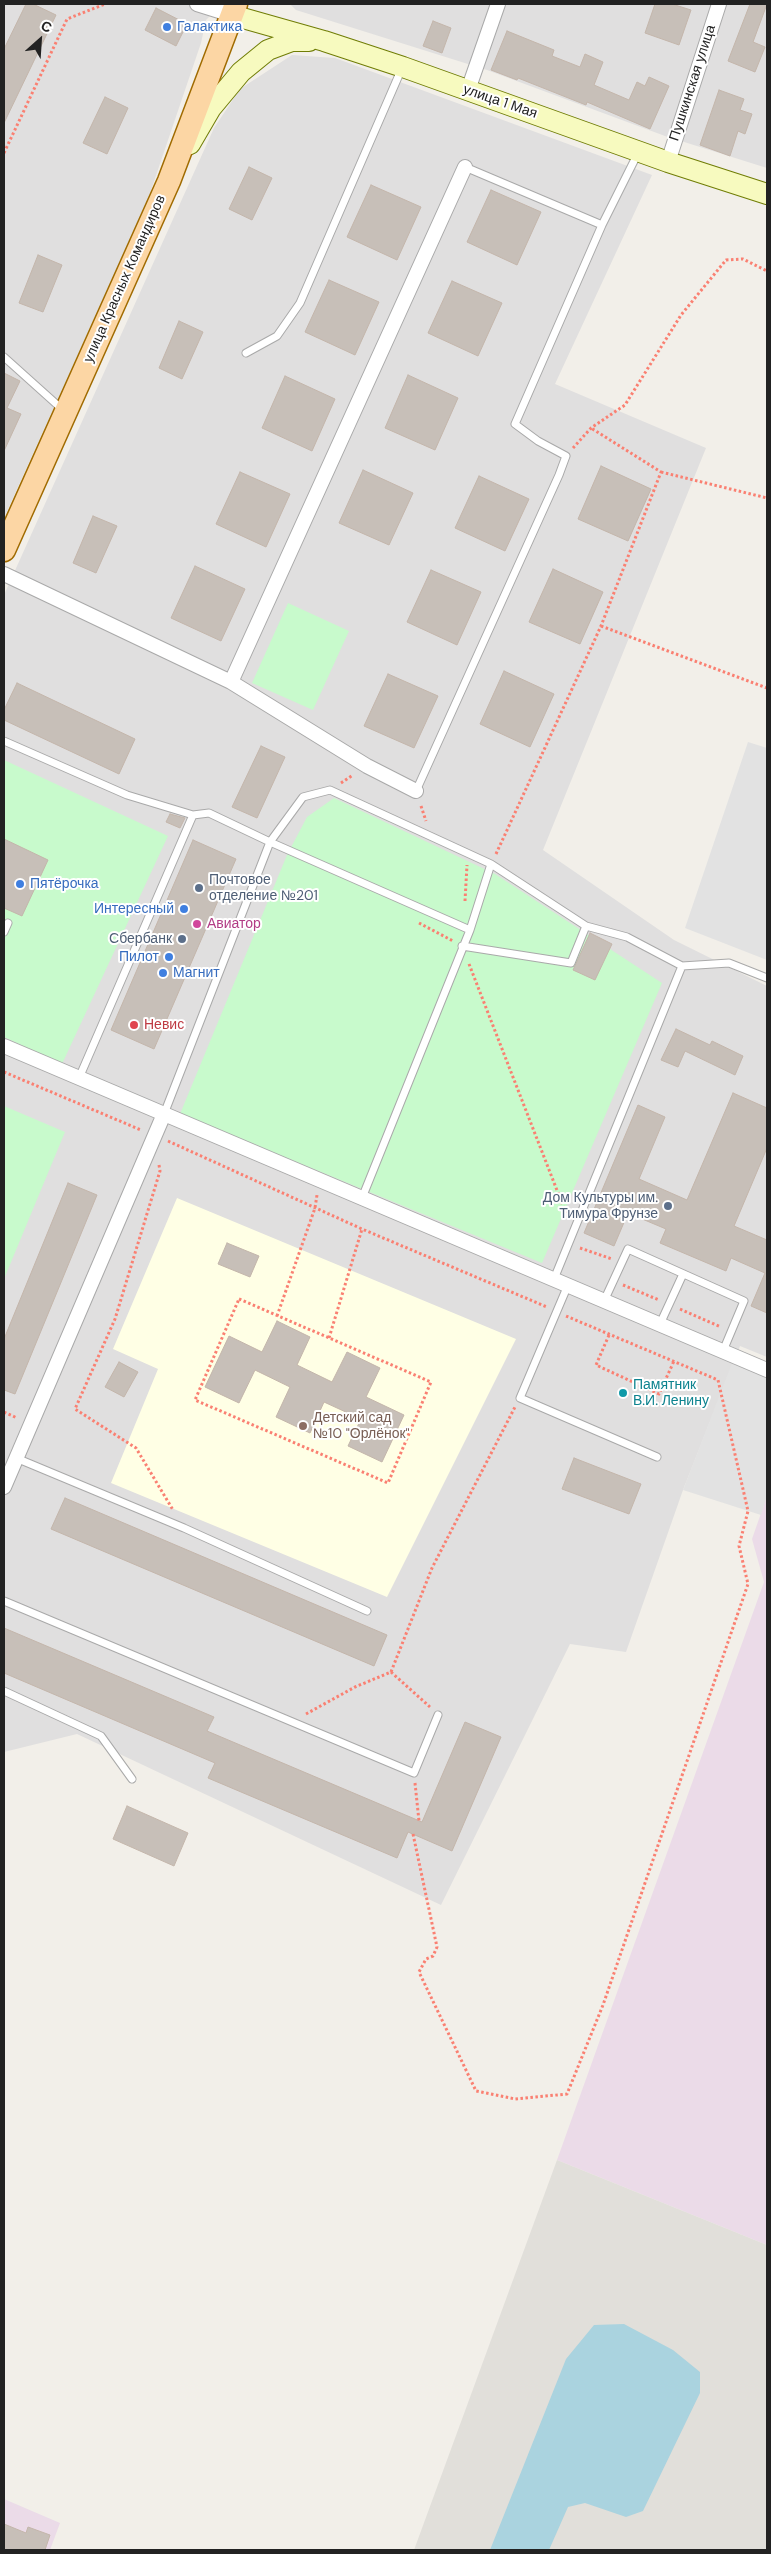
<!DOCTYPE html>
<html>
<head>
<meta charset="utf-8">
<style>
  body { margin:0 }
  #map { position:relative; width:771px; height:2554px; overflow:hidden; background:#f2efe9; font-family:"DM Sans",sans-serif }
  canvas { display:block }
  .frame { position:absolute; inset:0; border:5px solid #222; pointer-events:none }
  .north { position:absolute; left:15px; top:15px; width:50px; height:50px; -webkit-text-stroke:4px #fff; paint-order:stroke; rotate:26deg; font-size:14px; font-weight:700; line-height:20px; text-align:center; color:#222 }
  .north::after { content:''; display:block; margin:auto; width:18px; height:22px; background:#222; clip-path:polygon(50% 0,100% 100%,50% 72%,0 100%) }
</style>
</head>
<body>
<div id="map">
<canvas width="771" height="2554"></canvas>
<div class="frame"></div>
<div class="north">С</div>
</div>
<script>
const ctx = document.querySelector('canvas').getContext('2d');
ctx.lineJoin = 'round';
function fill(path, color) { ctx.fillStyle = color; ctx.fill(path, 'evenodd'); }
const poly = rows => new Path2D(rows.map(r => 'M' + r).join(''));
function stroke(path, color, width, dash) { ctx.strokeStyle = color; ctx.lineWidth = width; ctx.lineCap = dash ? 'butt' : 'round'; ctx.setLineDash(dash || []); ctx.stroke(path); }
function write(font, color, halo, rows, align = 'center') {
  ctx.font = font + ' "DM Sans",sans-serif'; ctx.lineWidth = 4; ctx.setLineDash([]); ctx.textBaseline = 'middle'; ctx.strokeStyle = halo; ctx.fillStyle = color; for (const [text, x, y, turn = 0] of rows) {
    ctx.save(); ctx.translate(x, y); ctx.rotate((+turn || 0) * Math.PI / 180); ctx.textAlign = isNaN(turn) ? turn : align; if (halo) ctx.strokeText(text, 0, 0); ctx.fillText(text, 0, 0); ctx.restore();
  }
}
const residential = poly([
  [4,4,222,4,206,20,201,43,148,199,4,518],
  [290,4,767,4,767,168,665,136,487,70,296,10],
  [292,55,335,58,652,175,555,384,706,448,543,850,674,940,767,986,767,1357,740,1346,683,1490,626,1652,570,1644,441,1905,77,1734,4,1752,4,595,214,128,240,89]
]);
const industrial = poly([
  [767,1496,767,2245,557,2160,764,1582,752,1539],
  [4,2499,60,2523,50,2550,4,2550]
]);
const education = poly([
  [177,1198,516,1339,387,1597,111,1483,158,1369,113,1349]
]);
const airport = poly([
  [557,2160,767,2245,767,2550,414,2550]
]);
const park = poly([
  [288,603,349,631,313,710,252,683],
  [4,760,168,836,62,1064,4,1037],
  [334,798,495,874,662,983,542,1263,180,1114,287,855,307,817],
  [4,1106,65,1132,4,1279]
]);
const parking = poly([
  [748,742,767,748,767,960,685,928],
  [732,1363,767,1378,767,1496,761,1515,683,1490]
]);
const water = poly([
  [624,2324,673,2350,700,2372,700,2393,643,2511,626,2517,585,2503,568,2507,549,2550,490,2550,566,2359,594,2325]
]);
const building = poly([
  [26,4,33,4,56,15,4,123,4,49,26,4],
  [655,4,672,4,691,10,679,45,645,33,655,4],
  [750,4,767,4,753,42,765,47,755,72,728,61,750,4],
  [156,8,187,24,176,46,145,30,156,8],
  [433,21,451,28,442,53,423,46,433,21],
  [507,31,554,50,552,56,580,67,585,54,603,62,594,85,629,100,637,82,645,86,649,77,669,86,650,129,587,102,586,105,518,78,517,80,491,70,507,31],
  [719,90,744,99,740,110,752,114,745,134,738,131,730,156,700,145,719,90],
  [105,97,128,108,107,154,83,143,105,97],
  [249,167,272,178,252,220,229,209,249,167],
  [371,185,421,207,397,260,347,237,371,185],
  [491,190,541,212,517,265,467,242,491,190],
  [38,255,62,265,43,312,19,303,38,255],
  [329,280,379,302,355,355,305,332,329,280],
  [452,281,502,303,478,356,428,333,452,281],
  [179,321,203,332,182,379,159,368,179,321],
  [4,373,20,381,7,408,21,414,4,451,4,373],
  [408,375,458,398,435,450,385,428,408,375],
  [285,376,335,399,312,451,262,428,285,376],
  [601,466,651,489,628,541,578,519,601,466],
  [363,470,413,493,389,545,339,523,363,470],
  [240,472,290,494,266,547,216,524,240,472],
  [479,476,529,499,505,551,455,528,479,476],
  [93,516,117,526,96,573,73,563,93,516],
  [195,566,245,589,221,641,171,618,195,566],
  [553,569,603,592,580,644,529,622,553,569],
  [431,570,481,592,457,645,407,622,431,570],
  [504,671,554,694,530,747,480,724,504,671],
  [388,674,438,696,414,748,364,726,388,674],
  [17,683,135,739,119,774,4,720,4,710,17,683],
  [261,746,285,757,257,818,232,807,261,746],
  [170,814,185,818,180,828,166,822,170,814],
  [4,839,48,860,22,916,4,908,4,839],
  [193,840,236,859,154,1049,111,1030,193,840],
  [590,933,612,944,595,980,573,970,590,933],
  [676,1029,710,1045,712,1041,743,1056,735,1075,685,1051,678,1067,661,1060,676,1029],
  [733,1093,767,1108,767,1148,734,1226,767,1240,767,1313,751,1306,765,1273,731,1258,726,1271,660,1243,666,1229,628,1213,614,1246,584,1233,638,1105,665,1117,639,1179,687,1200,733,1093],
  [68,1183,97,1195,15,1394,4,1390,4,1339,68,1183],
  [227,1243,259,1256,250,1277,218,1264,227,1243],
  [277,1321,310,1337,297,1365,332,1382,347,1352,380,1368,366,1397,404,1415,382,1462,348,1446,361,1419,324,1402,310,1433,276,1417,290,1387,255,1370,239,1403,205,1387,229,1336,262,1352,277,1321],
  [119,1362,138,1372,124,1397,105,1387,119,1362],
  [574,1458,641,1484,629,1514,562,1489,574,1458],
  [65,1498,387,1635,374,1666,51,1529,65,1498],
  [4,1628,214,1717,207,1731,422,1822,465,1722,501,1737,452,1851,408,1832,397,1858,208,1778,215,1763,4,1673,4,1628],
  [127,1806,188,1833,174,1866,113,1839,127,1806],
  [4,2524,26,2533,28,2527,50,2535,45,2550,4,2550,4,2524]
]);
const path = poly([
  [4,153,67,19,105,4],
  [573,448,591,428,625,405,681,315,726,260,743,259,767,271],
  [661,472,767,498],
  [601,626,767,688],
  [341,783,353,775],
  [421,806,426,821],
  [496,854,601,626,661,472,591,428],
  [465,901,467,865],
  [419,923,453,941],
  [469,964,567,1216],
  [4,1072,141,1130],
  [168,1141,362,1229,547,1307],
  [159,1165,160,1171,115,1319,75,1409,136,1448,173,1510],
  [580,1248,612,1259],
  [623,1285,659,1300],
  [239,1299,431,1382,388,1483,195,1400,239,1299],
  [680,1309,721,1327],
  [277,1316,315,1208,317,1195],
  [609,1335,596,1365,659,1394,674,1361],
  [329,1338,362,1229],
  [4,1412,17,1418],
  [391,1672,430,1707],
  [306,1714,355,1687,391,1672,432,1568,515,1407],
  [415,1783,419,1821],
  [413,1834,437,1947,433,1956,426,1959,419,1972,476,2091,515,2099,567,2094,603,2005,748,1584,739,1546,748,1511,718,1380,566,1316]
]);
const lane = poly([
  [465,167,602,225],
  [246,353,277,336,300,303,402,68],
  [4,357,63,410],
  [4,741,127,795,193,815],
  [416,791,559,475,566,456,538,441,515,424,602,225,638,153],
  [586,926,627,937,682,966],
  [4,932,8,923],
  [462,946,571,963,586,926,491,864,330,790,303,797,270,842,470,930],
  [79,1078,193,815,209,813,270,842,164,1114],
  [362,1198,470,930,491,864],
  [554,1279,682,966,729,963,767,978],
  [568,1285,520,1398,657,1457],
  [604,1301,628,1249,744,1301,723,1351],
  [660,1324,683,1274],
  [16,1458,184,1528,367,1611],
  [4,1601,414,1773,438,1715],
  [4,1691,101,1736,132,1779]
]);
const street = poly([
  [197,4,232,15],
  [468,90,498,4],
  [668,162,719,4],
  [4,574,231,682,367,766,416,791],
  [231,682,465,167],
  [4,1046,767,1370],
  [4,1487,164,1114]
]);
const secondary = poly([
  [232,15,324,41,403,67,668,162,767,194],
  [190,144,211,108,241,72,268,50,292,41,309,41]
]);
const primary = poly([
  [4,550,169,181,236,4]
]);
const markers = [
  [167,27,5,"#3f7fe0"],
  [20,884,5,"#3f7fe0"],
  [199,888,5,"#5c6f8a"],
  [184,909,5,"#3f7fe0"],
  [197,924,5,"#d1479c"],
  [182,939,5,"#5c6f8a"],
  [169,957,5,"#3f7fe0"],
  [163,973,5,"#3f7fe0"],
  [134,1025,5,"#e0444e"],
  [668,1206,5,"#5c6f8a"],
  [623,1393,5,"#0f9aa8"],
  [303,1426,5,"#8d6e63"]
];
const shopNames = [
  ["Галактика",177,27],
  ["Пятёрочка",30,884],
  ["Интересный",174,909,"right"],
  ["Пилот",159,957,"right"],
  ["Магнит",173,973]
];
const streetNames = [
  ["Пушкинская улица",693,83,-72],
  ["улица 1 Мая",500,102,19],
  ["улица Красных Командиров",125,279,-66]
];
const serviceNames = [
  ["Почтовое",209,880,"left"],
  ["отделение №201",209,896,"left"],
  ["Сбербанк",172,939],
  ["Дом Культуры им.",658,1198],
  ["Тимура Фрунзе",658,1214]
];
const hotelNames = [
  ["Авиатор",207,924]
];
const healthNames = [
  ["Невис",144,1025]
];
const cultureNames = [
  ["Памятник",633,1385],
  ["В.И. Ленину",633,1401]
];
const educationNames = [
  ["Детский сад",313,1418],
  ["№10 \"Орлёнок\"",313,1434]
];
fill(residential, '#e0dfdf');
fill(industrial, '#ebdbe8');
fill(education, '#ffffe5');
fill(airport, '#e1dfda');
fill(park, '#c8facc');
fill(parking, '#e2e2e2');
fill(water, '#aad3df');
fill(building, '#c7bfb8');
stroke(building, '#c4b6ab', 1);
stroke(lane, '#a9a9a9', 9);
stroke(street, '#a9a9a9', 16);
stroke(secondary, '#707d05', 22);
stroke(primary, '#a06b00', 25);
stroke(path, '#fa8072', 3, [2.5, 2.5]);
stroke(lane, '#fff', 7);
stroke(street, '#fff', 14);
stroke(secondary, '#f7fabf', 20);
stroke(primary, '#fcd6a4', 22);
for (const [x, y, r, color] of markers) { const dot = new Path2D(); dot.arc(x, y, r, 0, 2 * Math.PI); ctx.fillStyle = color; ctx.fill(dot); stroke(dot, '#fff', 2); }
write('14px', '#366cbe', '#fff', shopNames, 'left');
write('14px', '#222', '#fff', streetNames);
write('14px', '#4e5e75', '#fff', serviceNames, 'right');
write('14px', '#b23c85', '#fff', hotelNames, 'left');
write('14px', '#be3a42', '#fff', healthNames, 'left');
write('14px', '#0d838f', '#fff', cultureNames, 'left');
write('14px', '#785e54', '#fff', educationNames, 'left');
</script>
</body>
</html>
